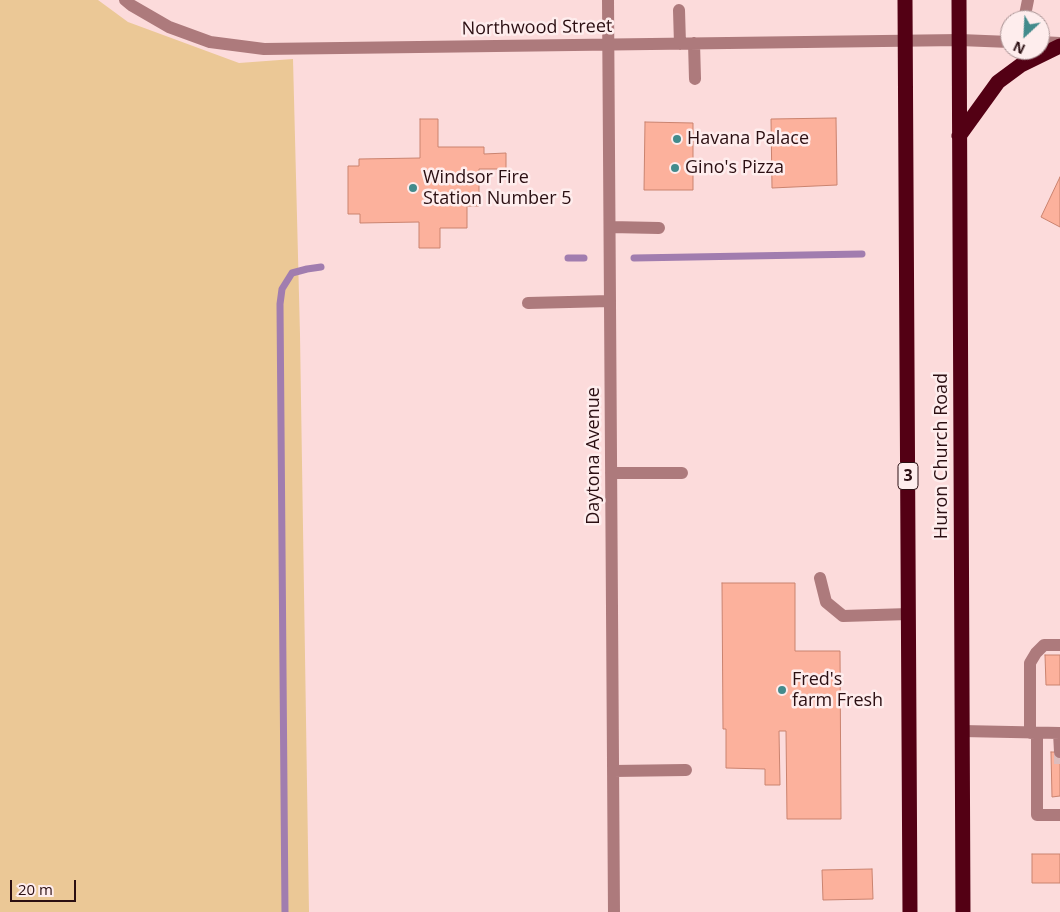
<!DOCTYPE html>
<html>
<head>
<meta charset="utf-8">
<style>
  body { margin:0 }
  #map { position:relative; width:1060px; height:912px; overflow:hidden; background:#fcdbdb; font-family:"Open Sans",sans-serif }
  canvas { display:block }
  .north { position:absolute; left:1000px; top:10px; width:50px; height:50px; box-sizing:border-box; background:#feeded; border:1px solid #aa9495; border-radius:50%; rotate:205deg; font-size:14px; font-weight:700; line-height:20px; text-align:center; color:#2b0f12 }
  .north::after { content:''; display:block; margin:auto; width:18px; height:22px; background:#438b8c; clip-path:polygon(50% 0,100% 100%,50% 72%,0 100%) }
  .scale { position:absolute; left:10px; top:880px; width:66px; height:22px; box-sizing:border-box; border:2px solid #2b0f12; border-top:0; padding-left:6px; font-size:15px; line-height:18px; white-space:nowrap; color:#2b0f12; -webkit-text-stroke:4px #feeded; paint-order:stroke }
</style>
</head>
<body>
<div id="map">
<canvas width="1060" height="912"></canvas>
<div class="north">N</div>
<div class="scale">20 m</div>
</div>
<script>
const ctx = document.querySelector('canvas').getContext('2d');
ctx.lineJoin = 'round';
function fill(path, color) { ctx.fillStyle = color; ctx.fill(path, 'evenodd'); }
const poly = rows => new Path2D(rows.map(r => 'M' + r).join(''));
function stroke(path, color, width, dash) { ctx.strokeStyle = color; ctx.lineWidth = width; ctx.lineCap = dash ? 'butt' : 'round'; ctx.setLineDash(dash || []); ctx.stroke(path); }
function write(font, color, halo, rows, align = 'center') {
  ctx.font = font + ' "Open Sans",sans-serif'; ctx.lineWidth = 5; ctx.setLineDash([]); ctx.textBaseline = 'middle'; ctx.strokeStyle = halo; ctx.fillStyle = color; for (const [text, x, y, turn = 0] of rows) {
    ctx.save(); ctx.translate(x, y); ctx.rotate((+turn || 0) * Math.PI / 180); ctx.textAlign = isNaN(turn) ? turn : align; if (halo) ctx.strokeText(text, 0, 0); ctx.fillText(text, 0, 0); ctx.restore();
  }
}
const green = poly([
  [0,0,98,0,128,22,239,63,293,59,300,335,309,912,0,912]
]);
const stream = poly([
  [568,258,584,258],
  [634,258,862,254],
  [285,912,280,304,282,289,292,273,307,269,321,267]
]);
const building = poly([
  [836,118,837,185,772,188,771,119,836,118],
  [420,119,438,119,438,147,484,147,484,154,506,153,506,169,479,169,479,206,467,206,467,228,440,228,440,248,419,248,419,222,360,223,360,214,348,214,348,166,359,166,359,159,420,158,420,119],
  [645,122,693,123,693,190,644,190,645,122],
  [1060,177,1060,227,1041,217,1060,177],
  [722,583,795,583,795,651,840,651,841,819,787,819,786,731,779,731,780,785,765,785,765,769,726,768,726,729,723,729,722,583],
  [1045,655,1060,655,1060,685,1046,685,1045,655],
  [1051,752,1060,752,1060,796,1052,797,1051,752],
  [1032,854,1060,854,1060,883,1032,883,1032,854],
  [872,869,873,899,823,900,822,870,872,869]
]);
const minorTunnel = poly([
  [1060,752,1060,765]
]);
const minor = poly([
  [125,0,131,5,169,27,210,42,264,49,960,40,1010,42],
  [608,0,614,912],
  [679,10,680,44],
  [1024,20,1028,0],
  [1040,42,1060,43],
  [694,43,695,79],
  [610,227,659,228],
  [528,303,610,301],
  [611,473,682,473],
  [820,578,826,602,843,616,909,614],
  [962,731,1060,733],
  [1030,733,1030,663,1036,653,1044,645,1060,645],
  [1059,733,1060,752],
  [1037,734,1037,815,1060,815],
  [613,771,686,770]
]);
const highway = poly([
  [905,0,910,912],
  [959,0,963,912],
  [959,136,998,82,1021,65,1060,46]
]);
const markers = [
  [677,139,5,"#438b8c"],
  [675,168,5,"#438b8c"],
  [413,188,5,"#438b8c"],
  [782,690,5,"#438b8c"]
];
const shields = [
  [908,476,20]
];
const shieldNames = [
  ["3",908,476]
];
const streetNames = [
  ["Northwood Street",537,28,-1],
  ["Daytona Avenue",594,456,-90],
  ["Huron Church Road",942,456,-90]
];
const poiNames = [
  ["Havana Palace",687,139],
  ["Gino's Pizza",685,168],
  ["Windsor Fire",423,178],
  ["Station Number 5",423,199],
  ["Fred's",792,680],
  ["farm Fresh",792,701]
];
fill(green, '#ebc896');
stroke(stream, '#a17daf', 7);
fill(building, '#fcb19c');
stroke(building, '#ca836f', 1);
stroke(minorTunnel, '#ddbcbd', 12, [12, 6]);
stroke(minor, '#ad7a7c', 12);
stroke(highway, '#530014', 15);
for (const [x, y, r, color] of markers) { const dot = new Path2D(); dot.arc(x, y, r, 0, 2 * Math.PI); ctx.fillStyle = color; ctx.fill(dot); stroke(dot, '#feeded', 2); }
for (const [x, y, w] of shields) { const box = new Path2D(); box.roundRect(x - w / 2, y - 13.5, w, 27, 4); ctx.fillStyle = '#feeded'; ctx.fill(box); stroke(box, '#2b0f12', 1); }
write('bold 16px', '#2b0f12', null, shieldNames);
write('18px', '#2b0f12', '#feeded', streetNames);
write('18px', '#2b0f12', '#feeded', poiNames, 'left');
</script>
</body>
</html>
